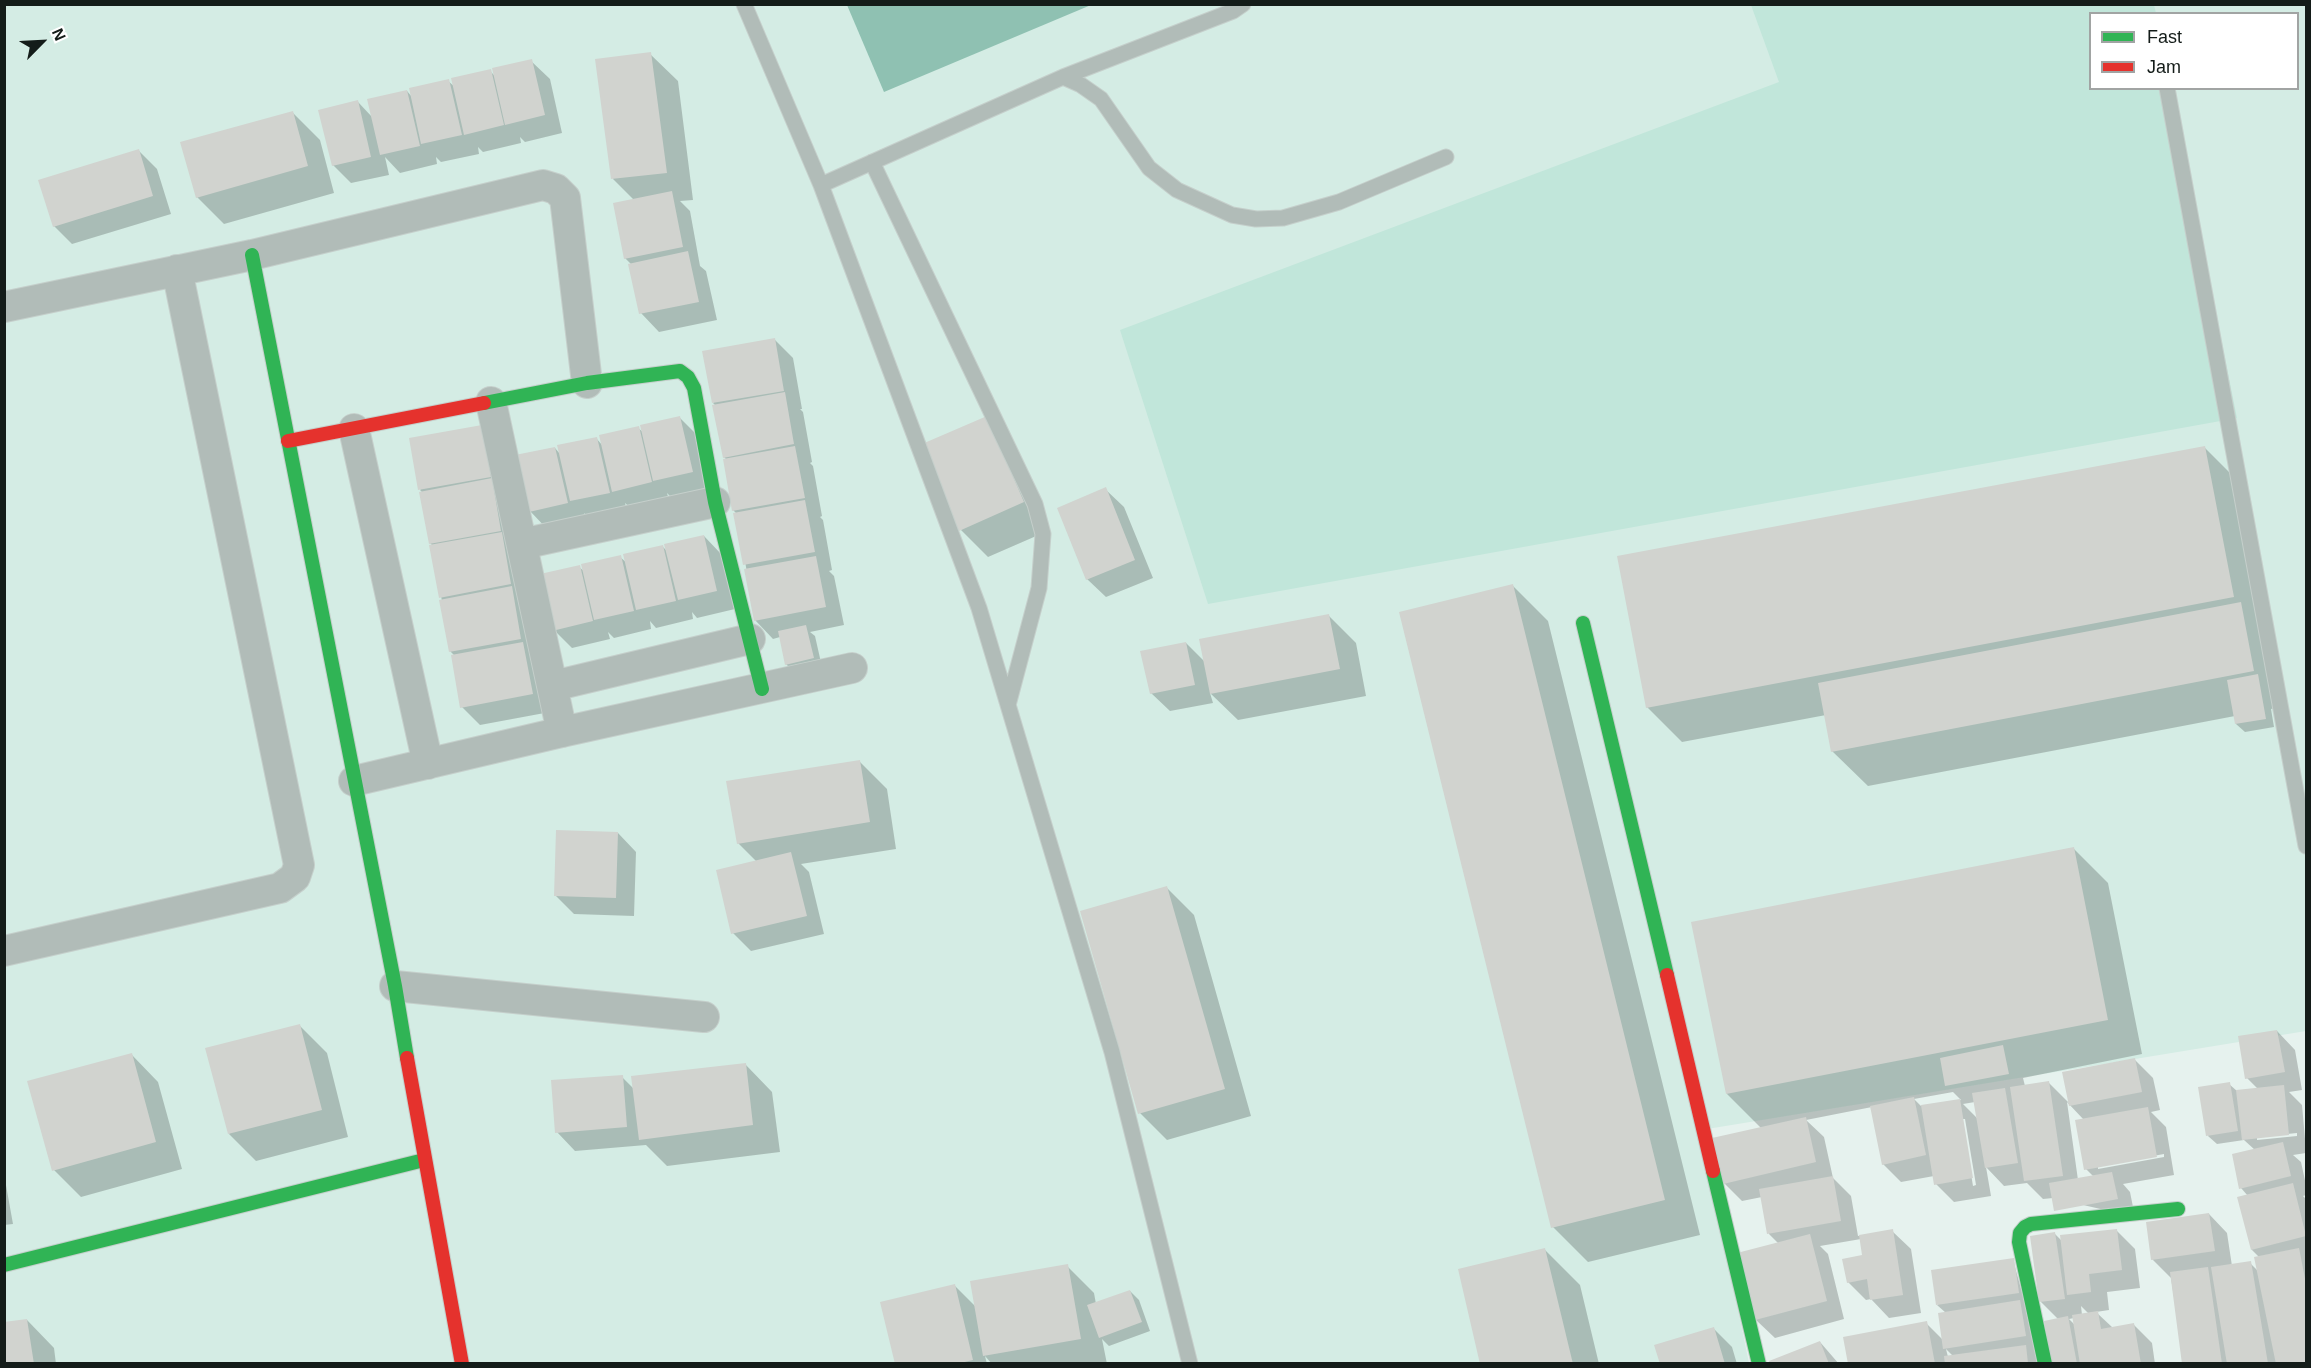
<!DOCTYPE html>
<html>
<head>
<meta charset="utf-8">
<style>
  body { margin:0 }
  #map { position:relative; width:2311px; height:1368px; overflow:hidden; background:#e6f2ee; font-family:Arial,sans-serif }
  canvas { display:block }
  .frame { position:absolute; inset:0; border:6px solid #141c19; pointer-events:none }
  .legend { position:absolute; left:2089px; top:12px; width:210px; height:78px; box-sizing:border-box; background:#fff; border:2px solid #a1a4a3; margin:0; padding:8px 10px; list-style:none; font-size:18px; color:#141c19 }
  .legend li { display:flex; align-items:center; gap:12px; height:30px }
  .legend b { width:30px; border:2px solid #a1a4a3 }
  .north { position:absolute; left:12px; top:12px; width:60px; height:60px; -webkit-text-stroke:4px #fff; paint-order:stroke; rotate:66deg; font-size:16px; font-weight:700; line-height:24px; text-align:center; color:#141c19 }
  .north::after { content:''; display:block; margin:auto; width:21px; height:27px; background:#141c19; clip-path:polygon(50% 0,100% 100%,50% 72%,0 100%) }
</style>
</head>
<body>
<div id="map">
<canvas width="2311" height="1368"></canvas>
<div class="frame"></div>
<ul class="legend">
<li><b style="height:8px;background:#30b455"></b>Fast</li>
<li><b style="height:8px;background:#e5322d"></b>Jam</li>
</ul>
<div class="north">N</div>
</div>
<script>
const ctx = document.querySelector('canvas').getContext('2d');
ctx.lineJoin = 'round';
function fill(path, color) { ctx.fillStyle = color; ctx.fill(path, 'evenodd'); }
const poly = rows => new Path2D(rows.map(r => 'M' + r).join(''));
function stroke(path, color, width, dash) { ctx.strokeStyle = color; ctx.lineWidth = width; ctx.lineCap = dash ? 'butt' : 'round'; ctx.setLineDash(dash || []); ctx.stroke(path); }
const built = poly([
  [5,5,2306,5,2306,1031,1701,1130,1749,1363,5,1364],
  [2090,14,2298,14,2298,88,2090,88]
]);
const green = poly([
  [1751,5,2154,5,2156,13,2090,14,2090,88,2171,89,2237,418,1208,604,1120,330,1779,82]
]);
const water = poly([
  [847,5,1091,5,884,92]
]);
const shadow = poly([
  [650,54,678,81,693,200,680,201,690,211,700,266,706,271,717,320,659,332,641,313,632,265,625,258,634,200,613,179],
  [531,61,550,79,562,133,525,142,520,137,521,143,483,152,478,147,479,154,441,162,436,157,437,164,400,173,385,157,389,175,351,183,333,165,358,102,373,118,407,91,412,97,448,81,455,87,490,71,495,76],
  [293,113,320,140,334,193,224,224,197,197],
  [138,150,157,169,171,214,72,244,54,226],
  [774,339,793,358,802,409,800,409,803,412,812,462,810,463,813,466,822,516,820,517,823,520,832,570,829,571,834,576,844,625,810,632,815,636,822,667,795,673,786,664,780,637,773,639,755,620,737,514,733,510,727,460,724,457,716,406,713,403],
  [680,418,698,436,710,490,673,499,667,493,669,500,632,509,625,503,627,511,590,519,584,513,586,521,548,530,530,511,555,448,560,454,596,438,602,445,638,428,644,433],
  [481,426,550,712,480,725,462,707,455,656,450,651,433,546,430,543,423,493,420,490],
  [1014,445,1050,530,988,557,961,530],
  [2205,448,2240,483,2288,705,2271,709,2274,727,2245,732,2236,724,2235,716,1868,786,1832,751,1826,715,1682,742,1647,707],
  [1105,489,1124,507,1153,578,1106,597,1087,579],
  [704,536,722,555,735,609,697,618,692,612,693,619,656,628,650,621,651,629,614,638,608,632,610,639,572,648,554,630,579,567,585,572,620,557,627,563,662,546,668,552],
  [1513,586,1548,621,1700,1235,1588,1262,1553,1227],
  [1329,616,1356,643,1366,696,1238,720,1210,693,1213,703,1170,711,1151,693,1186,643,1205,662],
  [859,761,887,789,896,849,801,864,809,872,824,934,751,951,733,933,757,862,738,843],
  [618,833,636,852,634,916,574,914,555,895],
  [2073,848,2108,883,2142,1054,2023,1078,2025,1086,2049,1083,2070,1104,2135,1060,2153,1078,2160,1110,2151,1112,2166,1127,2174,1175,2123,1184,2130,1192,2135,1217,2053,1198,2043,1199,2027,1183,2004,1186,1986,1167,1991,1196,1954,1202,1936,1184,1934,1176,1901,1182,1883,1164,1872,1107,1806,1120,1824,1137,1833,1178,1851,1196,1858,1236,1892,1231,1911,1249,1921,1313,1889,1318,1871,1299,1866,1300,1848,1282,1864,1257,1861,1239,1820,1246,1828,1254,1844,1319,1775,1338,1756,1320,1779,1244,1769,1234,1762,1197,1742,1201,1724,1183,1762,1129,1727,1094,1693,923],
  [1953,1092,1961,1100,1921,1106,1914,1099],
  [1975,1102,1978,1119,1963,1104],
  [2067,1102,2084,1120,2086,1169,2094,1177,2078,1180],
  [1962,1119,1965,1119,1976,1185,1973,1186],
  [2164,1154,2164,1157,2098,1169,2098,1166],
  [1167,888,1194,915,1251,1116,1167,1140,1140,1113],
  [299,1025,327,1053,348,1137,256,1161,229,1134],
  [2277,1031,2295,1050,2302,1090,2289,1092,2302,1105,2306,1150,2306,1153,2293,1155,2301,1162,2306,1185,2306,1195,2303,1196,2306,1199,2306,1364,2184,1364,2171,1278,2152,1259,2209,1214,2227,1233,2232,1266,2250,1263,2258,1271,2260,1258,2252,1250,2239,1198,2248,1196,2241,1188,2255,1150,2244,1140,2217,1144,2208,1136,2229,1084,2237,1091,2258,1089,2247,1078],
  [2297,1133,2297,1136,2257,1140,2257,1137],
  [131,1054,158,1082,182,1169,81,1197,54,1170],
  [745,1064,772,1092,780,1152,667,1166,646,1145,575,1151,557,1132,622,1077,634,1089],
  [4,1174,13,1224,4,1225],
  [2116,1230,2135,1249,2140,1288,2107,1292,2109,1310,2096,1312,2113,1328,2134,1325,2152,1343,2155,1364,2053,1364,2059,1320,2041,1302,2055,1234,2062,1241],
  [2081,1306,2089,1314,2082,1315],
  [2074,1318,2075,1325,2069,1319],
  [1545,1250,1580,1285,1599,1364,1482,1364],
  [2013,1260,2042,1364,1849,1364,1926,1323,1943,1340,1946,1313,1937,1305],
  [1946,1349,1953,1356,1948,1357],
  [1067,1266,1094,1293,1096,1304,1130,1291,1139,1300,1150,1331,1109,1346,1102,1339,1107,1364,992,1364,985,1356,987,1364,896,1364,955,1286,976,1307],
  [27,1320,54,1348,56,1364,4,1364],
  [1714,1329,1732,1347,1737,1364,1661,1364],
  [1820,1342,1839,1364,1772,1364]
]);
const building = poly([
  [651,52,667,173,611,179,595,59],
  [532,59,545,115,505,125,492,68],
  [491,69,504,125,464,135,451,78],
  [449,79,462,135,421,144,409,88],
  [407,90,420,146,380,155,367,99],
  [358,100,371,157,332,166,318,110],
  [293,111,308,166,196,198,180,142],
  [139,149,153,196,53,227,38,180],
  [672,191,683,247,624,259,613,203],
  [688,251,699,302,639,314,628,264],
  [775,338,784,391,712,403,702,351],
  [785,392,794,444,723,458,712,405],
  [680,416,693,472,653,481,640,425],
  [987,416,1024,502,959,531,922,444],
  [482,425,491,477,418,490,409,438],
  [639,426,652,482,612,492,599,435],
  [597,437,610,493,570,501,557,445],
  [795,446,805,498,732,511,723,459],
  [2205,446,2234,597,1646,708,1617,556],
  [555,447,568,503,529,512,515,455],
  [492,478,501,531,429,544,419,492],
  [1106,487,1135,560,1086,580,1057,508],
  [805,500,815,552,743,565,733,513],
  [502,532,511,584,439,598,429,545],
  [704,535,717,591,678,600,664,544],
  [663,545,676,601,636,610,623,554],
  [621,555,634,611,594,620,581,564],
  [816,556,826,607,754,621,744,569],
  [580,565,593,621,552,631,540,574],
  [1513,584,1665,1200,1551,1228,1399,612],
  [512,586,521,639,449,652,439,600],
  [2241,602,2254,671,1831,752,1818,683],
  [1329,614,1340,669,1210,694,1199,639],
  [806,625,814,658,785,665,778,631],
  [523,642,533,694,460,708,451,655],
  [1186,642,1195,685,1150,694,1140,651],
  [2258,674,2266,719,2235,724,2227,680],
  [860,760,870,822,737,844,726,781],
  [556,830,618,832,616,898,554,896],
  [2074,847,2108,1020,1726,1094,1691,922],
  [791,852,807,916,731,934,716,870],
  [1167,886,1225,1089,1138,1114,1080,911],
  [300,1024,322,1110,228,1134,205,1048],
  [2277,1030,2285,1072,2245,1079,2238,1036],
  [2003,1045,2009,1074,1945,1086,1940,1058],
  [132,1053,156,1142,52,1171,27,1081],
  [2135,1058,2142,1092,2069,1106,2062,1072],
  [746,1063,753,1125,639,1140,631,1076],
  [623,1075,627,1127,555,1133,551,1080],
  [2049,1081,2063,1176,2024,1181,2010,1087],
  [2230,1082,2238,1131,2206,1136,2198,1087],
  [2284,1085,2289,1135,2242,1140,2236,1090],
  [2005,1088,2018,1163,1985,1168,1972,1093],
  [1914,1097,1926,1155,1882,1165,1870,1106],
  [1960,1099,1973,1178,1934,1185,1921,1105],
  [2148,1107,2157,1157,2084,1170,2075,1120],
  [1806,1117,1816,1162,1723,1184,1712,1138],
  [2283,1142,2291,1176,2239,1189,2232,1154],
  [2112,1172,2118,1199,2054,1211,2049,1183],
  [1833,1176,1841,1221,1767,1234,1759,1189],
  [2293,1183,2306,1236,2251,1250,2237,1197],
  [2209,1213,2215,1251,2151,1260,2146,1222],
  [1893,1229,1903,1295,1870,1300,1867,1279,1847,1283,1842,1259,1862,1255,1859,1235],
  [2117,1229,2122,1270,2089,1274,2091,1292,2067,1295,2060,1235],
  [2055,1232,2065,1299,2039,1302,2030,1236],
  [1810,1234,1827,1301,1755,1320,1737,1253],
  [1545,1248,1573,1364,1480,1364,1458,1269],
  [2299,1248,2306,1284,2306,1364,2276,1364,2254,1257],
  [2014,1258,2019,1293,1936,1305,1931,1270],
  [2251,1261,2268,1364,2227,1364,2211,1267],
  [1068,1264,1081,1339,983,1356,970,1281],
  [2208,1267,2222,1364,2182,1364,2170,1272],
  [955,1284,973,1360,956,1364,895,1364,880,1302],
  [1130,1290,1142,1322,1099,1338,1087,1305],
  [2020,1300,2026,1336,1943,1349,1938,1313],
  [2098,1311,2101,1329,2134,1323,2141,1364,2080,1364,2072,1315],
  [2068,1316,2077,1364,2052,1364,2044,1321],
  [27,1319,34,1364,4,1364,4,1322],
  [1927,1321,1935,1364,1848,1364,1843,1337],
  [1714,1327,1725,1364,1660,1364,1654,1345],
  [1820,1341,1829,1364,1770,1364,1769,1361],
  [2026,1345,2028,1364,1945,1364,1944,1356]
]);
const lane = poly([
  [744,4,821,185,979,608,1112,1052,1190,1364],
  [1063,77,1233,11,1243,4],
  [2167,88,2306,846],
  [872,162,1035,504,1043,534,1039,588,1008,705],
  [821,185,1063,77,1081,85,1101,99,1149,168,1177,190,1232,215,1256,219,1283,218,1339,202,1446,157]
]);
const street = poly([
  [4,307,252,255,543,185,556,189,565,198,587,383],
  [491,402,562,732],
  [354,429,428,764],
  [522,544,715,502],
  [553,686,750,639],
  [354,781,562,732,852,668],
  [4,951,280,888,295,877,299,865,177,270],
  [395,986,704,1017]
]);
const fast = poly([
  [252,255,395,986,407,1058],
  [484,403,587,383,680,371,688,377,694,388,715,502,762,689],
  [1583,623,1667,975],
  [1713,1171,1759,1364],
  [4,1265,424,1160],
  [2045,1364,2019,1242,2020,1233,2025,1227,2031,1224,2178,1209]
]);
const jam = poly([
  [288,441,484,403],
  [1667,975,1713,1171],
  [407,1058,462,1364]
]);
fill(built, '#d4ece4');
fill(green, '#c1e6da');
fill(water, '#8fc1b2');
fill(shadow, '#0003');
fill(building, '#d1d3cf');
stroke(lane, '#c5cfcb', 17);
stroke(street, '#c5cfcb', 32);
stroke(fast, '#c5cfcb', 16);
stroke(jam, '#c5cfcb', 16);
stroke(lane, '#b1bcb8', 15);
stroke(street, '#b1bcb8', 30);
stroke(fast, '#30b455', 14);
stroke(jam, '#e5322d', 14);
</script>
</body>
</html>
